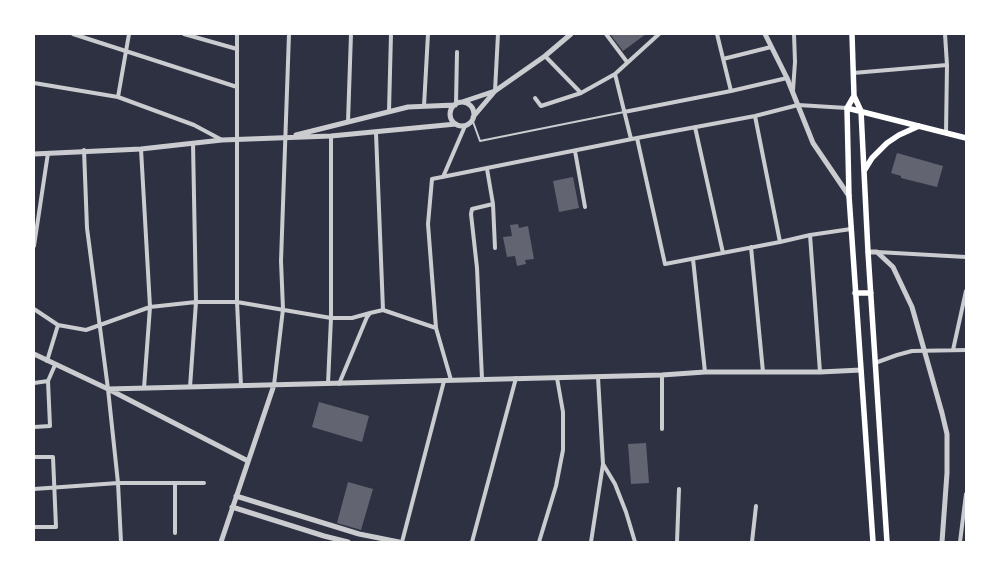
<!DOCTYPE html>
<html>
<head>
<meta charset="utf-8">
<style>
  body { margin:0 }
  #map { position:relative; width:1000px; height:576px; overflow:hidden; background:#2d3142; font-family:"Varela Round",sans-serif }
  canvas { display:block }
  .frame { position:absolute; inset:0; border:35px solid #fff; pointer-events:none }
</style>
</head>
<body>
<div id="map">
<canvas width="1000" height="576"></canvas>
<div class="frame"></div>
</div>
<script>
const ctx = document.querySelector('canvas').getContext('2d');
ctx.lineJoin = 'round';
function fill(path, color) { ctx.fillStyle = color; ctx.fill(path, 'evenodd'); }
const poly = rows => new Path2D(rows.map(r => 'M' + r).join(''));
function stroke(path, color, width, dash) { ctx.strokeStyle = color; ctx.lineWidth = width; ctx.lineCap = dash ? 'butt' : 'round'; ctx.setLineDash(dash || []); ctx.stroke(path); }
const building = poly([
  [610,34,646,34,623,51],
  [897,153,943,166,937,187,901,178,901,176,891,173],
  [573,177,579,208,559,212,553,181],
  [518,224,519,228,528,226,534,259,525,260,526,264,517,266,515,256,507,257,503,237,512,236,510,225],
  [319,402,369,416,362,442,312,427],
  [646,443,649,483,631,484,628,444],
  [348,482,373,489,361,530,337,523]
]);
const service = poly([
  [472,119,480,141,624,112]
]);
const minor = poly([
  [73,34,237,87],
  [184,34,237,49],
  [237,34,237,302,241,386],
  [606,34,627,62],
  [717,34,731,91],
  [945,34,947,65,946,133],
  [545,56,581,93],
  [723,59,771,47],
  [853,73,947,65],
  [615,74,631,139],
  [34,83,118,97,194,125,222,140],
  [793,90,795,62,794,34],
  [495,91,498,34],
  [118,97,129,34],
  [535,98,541,106,581,93,615,74,659,34],
  [456,104,457,52],
  [424,106,428,34],
  [389,111,391,34],
  [624,112,731,91,787,78],
  [755,116,780,242],
  [348,122,351,34],
  [695,127,723,253],
  [376,133,383,310],
  [637,138,665,264,780,242,810,235,851,229],
  [141,149,150,307,144,388],
  [84,150,87,228,108,389,118,483,121,542],
  [575,151,585,207],
  [487,169,493,204,495,248],
  [443,177,465,126],
  [810,235,820,372],
  [34,246,48,153],
  [751,247,763,372],
  [877,252,966,257],
  [693,259,705,372],
  [34,309,58,325,47,361],
  [58,325,86,330,150,307,196,302,237,302,331,318,352,318,370,313],
  [436,328,428,224,432,179,637,138,755,116,798,105,847,108],
  [953,350,966,291],
  [875,363,897,355,912,351,966,350],
  [662,375,662,429],
  [482,379,477,268,471,214,472,209,493,204],
  [34,383,48,381],
  [328,384,331,318,331,136],
  [339,384,367,317,370,313,383,310,436,328,451,380],
  [274,385,283,309,281,261,289,34],
  [190,387,196,302,193,143],
  [34,427,50,426,48,381,55,365],
  [34,457,53,457,56,527,34,527],
  [603,464,615,484,626,512,635,542],
  [34,489,118,483,204,483],
  [175,533,175,483],
  [402,542,444,381],
  [472,542,516,378],
  [539,542,556,486,563,450,563,412,557,378],
  [591,542,603,464,598,377],
  [677,542,679,489],
  [752,542,756,506],
  [960,542,966,494]
]);
const tertiary = poly([
  [765,34,787,78,813,143,849,196],
  [462,102,495,91],
  '450 114a12 12 0 1 1 24 0a12 12 0 1 1-24 0Z',
  [473,117,495,91,545,56,571,34],
  [296,135,408,107,455,105],
  [34,154,141,149,222,140,331,136,456,124],
  [868,252,877,252,893,267,912,307,942,413,947,434,947,473,942,542],
  [34,354,108,389,248,461],
  [108,389,662,375,705,372,820,372,861,370],
  [236,496,359,534,399,542],
  [232,507,324,536,348,542],
  [221,542,274,385]
]);
const secondary = poly([
  [852,34,854,96,861,111,868,252,887,542],
  [854,96,847,108,849,196,873,542],
  [847,108,966,138],
  [864,171,872,158,887,143,899,135,919,126],
  [855,293,871,293]
]);
fill(building, '#626471');
stroke(service, '#caccd0', 2);
stroke(minor, '#caccd0', 4);
stroke(tertiary, '#caccd0', 5);
stroke(secondary, '#fff', 5.5);
</script>
</body>
</html>
